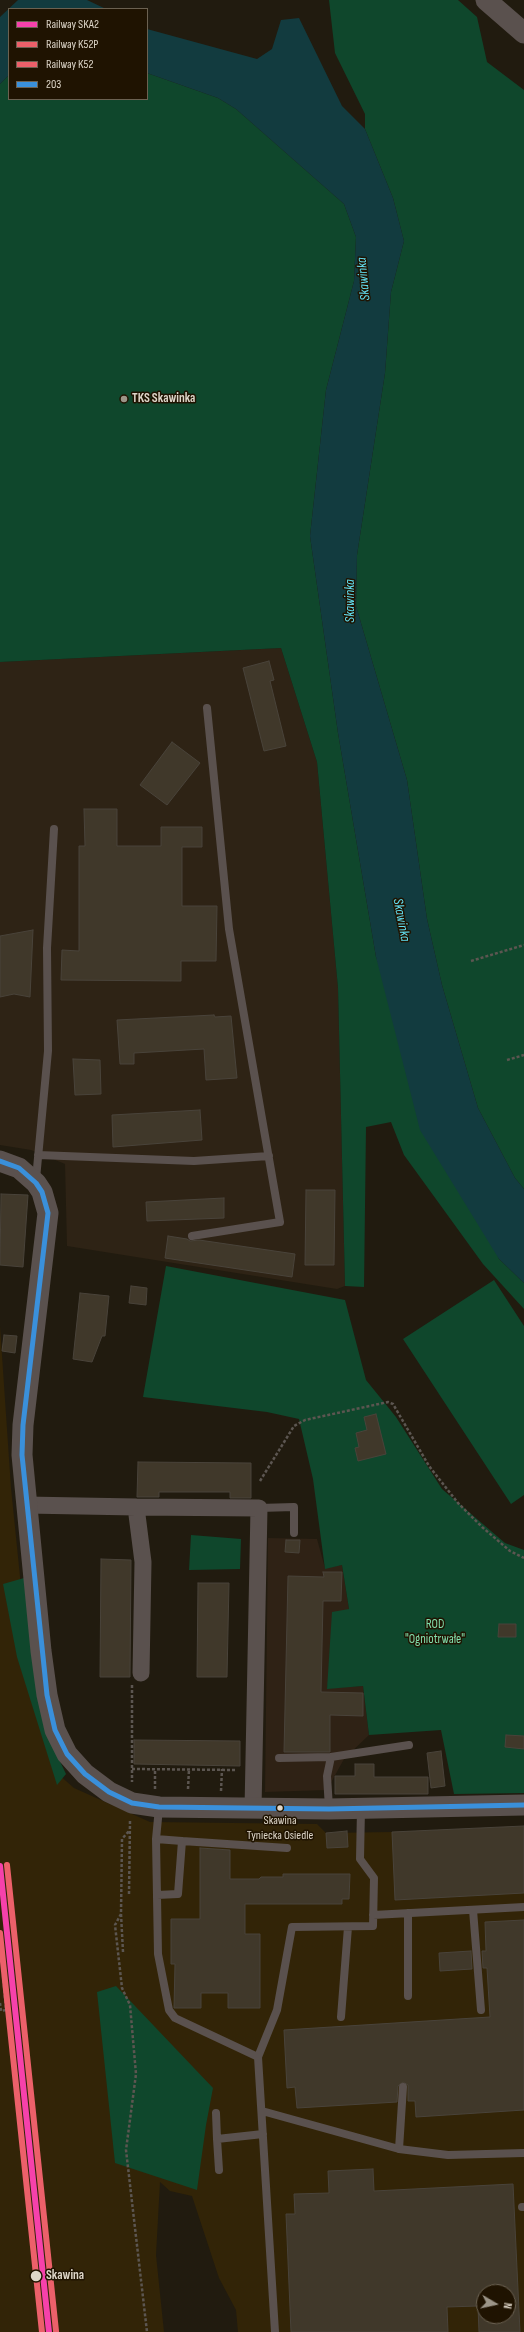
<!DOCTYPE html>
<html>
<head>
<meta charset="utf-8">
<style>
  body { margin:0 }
  #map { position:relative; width:524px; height:2332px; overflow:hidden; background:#211b0f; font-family:"Sofia Sans Condensed",sans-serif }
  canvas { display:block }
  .legend { position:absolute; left:8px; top:8px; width:140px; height:92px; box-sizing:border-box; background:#1f1301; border:1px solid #6b6151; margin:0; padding:5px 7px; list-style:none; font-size:12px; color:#ded6c9 }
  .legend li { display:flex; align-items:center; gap:8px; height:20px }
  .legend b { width:20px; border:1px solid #6b6151 }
  .north { position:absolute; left:476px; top:2284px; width:40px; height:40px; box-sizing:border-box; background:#1f1301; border:1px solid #6b6151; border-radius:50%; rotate:99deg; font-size:11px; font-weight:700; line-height:16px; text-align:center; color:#ded6c9 }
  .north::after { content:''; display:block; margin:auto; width:14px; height:18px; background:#9c9588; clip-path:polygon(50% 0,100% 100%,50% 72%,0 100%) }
</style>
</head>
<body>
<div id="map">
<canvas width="524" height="2332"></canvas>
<ul class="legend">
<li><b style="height:5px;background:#f641ab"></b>Railway SKA2</li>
<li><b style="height:5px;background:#ec606a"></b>Railway K52P</li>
<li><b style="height:5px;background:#ec606a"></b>Railway K52</li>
<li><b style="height:5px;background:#3a90db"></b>203</li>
</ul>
<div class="north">N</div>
</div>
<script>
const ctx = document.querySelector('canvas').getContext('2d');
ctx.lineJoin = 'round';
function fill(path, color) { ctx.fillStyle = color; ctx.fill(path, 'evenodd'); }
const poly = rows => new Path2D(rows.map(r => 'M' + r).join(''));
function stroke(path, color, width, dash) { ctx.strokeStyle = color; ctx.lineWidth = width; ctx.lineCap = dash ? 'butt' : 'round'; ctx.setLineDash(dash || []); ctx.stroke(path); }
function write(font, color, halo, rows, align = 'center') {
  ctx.font = font + ' "Sofia Sans Condensed",sans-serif'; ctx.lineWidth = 3; ctx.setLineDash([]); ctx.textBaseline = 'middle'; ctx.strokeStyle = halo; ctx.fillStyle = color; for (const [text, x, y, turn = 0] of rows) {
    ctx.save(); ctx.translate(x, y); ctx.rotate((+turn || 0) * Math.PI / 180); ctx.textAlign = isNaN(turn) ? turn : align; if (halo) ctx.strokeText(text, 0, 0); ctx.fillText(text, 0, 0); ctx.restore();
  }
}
const commercial = poly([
  [281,648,317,762,338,988,345,1286,337,1289,67,1246,65,1164,31,1150,0,1145,0,662]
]);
const built = poly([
  [0,1326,11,1488,33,1704,58,1774,74,1788,150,1822,317,1824,326,1833,392,1832,524,1826,524,2332,238,2332,236,2310,219,2278,192,2196,170,2191,160,2182,156,2255,164,2332,0,2332],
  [484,2292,508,2292,508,2316,484,2316]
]);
const medical = poly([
  [268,1538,317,1539,325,1568,342,1565,349,1609,327,1688,363,1686,369,1735,344,1759,327,1790,265,1792]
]);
const green = poly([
  [329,0,458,0,477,17,487,62,524,90,524,1189,515,1178,478,1108,442,985,427,919,407,780,356,606,357,555,385,373,391,292,404,241,393,198,365,129,365,114,335,53],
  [147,73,218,98,236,109,344,204,356,237,354,281,326,390,310,536,338,733,376,957,499,1259,524,1283,524,1309,483,1264,404,1155,391,1122,366,1127,364,1287,345,1286,338,988,317,762,281,648,0,662,0,84,9,75,9,99,147,99],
  [166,1266,345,1300,366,1380,396,1417,442,1489,505,1543,524,1550,524,1793,454,1794,441,1730,369,1735,363,1686,327,1689,332,1612,349,1609,342,1565,325,1569,313,1479,299,1419,267,1412,143,1397],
  [494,1280,524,1326,524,1495,511,1504,403,1339],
  [191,1535,241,1539,240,1569,189,1570],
  [24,1578,48,1736,66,1774,57,1785,17,1657,3,1584],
  [116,1986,213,2088,206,2125,197,2190,115,2163,97,1992]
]);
const water = poly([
  [18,0,87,0,106,9,9,9,9,75,0,84,0,17],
  [299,18,342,106,365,129,393,198,404,241,391,292,385,373,357,555,356,606,407,780,427,919,442,985,478,1108,515,1178,524,1189,524,1283,499,1259,420,1130,376,957,338,733,310,536,326,390,354,281,356,237,344,204,236,109,218,98,147,73,147,29,257,59,272,49,281,20]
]);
const building = poly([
  [269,661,274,680,270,681,286,746,264,751,243,668,269,661],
  [172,742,200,763,167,805,140,785,172,742],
  [84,809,117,809,117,846,161,846,161,827,202,827,202,847,182,847,182,906,217,906,216,961,181,961,181,981,61,980,62,950,79,951,79,846,85,846,84,809],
  [33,930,30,997,14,994,0,997,0,936,33,930],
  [214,1015,215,1017,231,1016,237,1078,206,1080,204,1049,134,1053,134,1064,120,1064,117,1020,214,1015],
  [73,1059,100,1060,101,1094,75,1095,73,1059],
  [200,1110,202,1140,113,1147,112,1115,200,1110],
  [306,1190,335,1190,334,1265,305,1265,306,1190],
  [1,1194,28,1195,23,1267,0,1265,1,1194],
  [224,1198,224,1218,147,1221,146,1202,224,1198],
  [168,1236,187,1239,190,1241,199,1240,295,1254,292,1277,165,1258,168,1236],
  [131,1286,147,1288,146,1305,129,1303,131,1286],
  [80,1293,109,1296,105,1336,102,1336,92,1362,73,1359,80,1293],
  [4,1335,17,1336,15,1353,2,1351,4,1335],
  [376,1414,386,1454,358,1461,355,1448,359,1447,356,1433,367,1430,364,1417,376,1414],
  [138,1462,251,1463,251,1498,230,1498,230,1492,159,1492,159,1497,137,1497,138,1462],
  [286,1540,300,1540,299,1553,285,1552,286,1540],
  [101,1559,131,1560,130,1677,100,1677,101,1559],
  [323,1572,342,1572,341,1601,323,1601,321,1692,363,1693,363,1716,330,1715,330,1752,284,1752,288,1576,324,1577,323,1572],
  [198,1583,229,1583,227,1677,197,1677,198,1583],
  [499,1624,516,1624,516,1637,498,1637,499,1624],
  [506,1735,524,1736,524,1749,505,1747,506,1735],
  [134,1740,240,1741,240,1766,134,1764,134,1740],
  [441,1751,445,1786,431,1788,427,1753,441,1751],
  [355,1764,374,1764,374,1777,428,1777,428,1794,335,1794,335,1776,355,1776,355,1764],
  [524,1826,524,1893,395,1900,392,1832,524,1826],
  [347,1831,348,1847,327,1848,326,1833,347,1831],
  [200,1848,230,1850,230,1879,259,1879,261,1877,283,1877,283,1874,350,1874,349,1899,342,1899,342,1904,245,1904,245,1934,260,1934,260,2008,228,2008,228,1993,201,1993,201,2008,174,2008,175,1964,171,1964,171,1919,200,1919,200,1848],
  [524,1920,524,2110,416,2117,415,2101,408,2101,408,2085,403,2082,398,2086,397,2102,297,2108,295,2087,287,2088,284,2030,490,2017,487,1968,483,1968,482,1951,486,1951,485,1922,524,1920],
  [471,1951,472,1969,440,1971,439,1953,471,1951],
  [373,2169,374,2191,513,2184,520,2332,479,2332,478,2306,447,2307,448,2332,291,2332,286,2214,295,2214,294,2194,329,2193,328,2171,373,2169],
  [484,2292,508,2292,508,2316,484,2316,484,2292]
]);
const path = poly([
  [471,961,524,945],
  [507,1060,524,1055],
  [260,1481,294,1426,305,1420,388,1402,393,1404,429,1466,458,1503,482,1527,510,1551,524,1558],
  [132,1685,132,1782],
  [132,1769,237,1770],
  [155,1789,155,1769],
  [188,1789,189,1769],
  [221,1791,222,1769],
  [129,1894,130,1821],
  [121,1914,115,1925,122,1988,130,2005,136,2074,126,2150,147,2332],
  [123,1952,121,1914,122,1839,129,1831],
  [0,2003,1,2011,6,2010,3,1975]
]);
const service = poly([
  [38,1155,194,1161,269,1156],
  [36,1179,48,1051,47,948,54,829],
  [192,1236,280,1222,229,929,207,708],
  [259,1508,294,1507,294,1533],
  [279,1758,331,1757],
  [159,1808,156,1839,158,1954,169,2010,175,2018,258,2057],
  [329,1808,327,1776,331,1757,409,1745],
  [156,1839,182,1841,178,1894,157,1895],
  [182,1841,287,1848],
  [473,1910,481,2010],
  [408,1913,408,1996],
  [373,1915,524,1907],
  [341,2017,348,1927],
  [262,2111,399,2149,448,2155,524,2153],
  [216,2113,217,2139,263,2134],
  [217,2139,219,2170],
  [399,2149,403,2087],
  [522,2207,524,2207],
  [275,2332,258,2057,277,2010,292,1927,373,1926,374,1878,360,1859,361,1809]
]);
const minor = poly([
  [26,1505,136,1507],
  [141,1673,143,1562,136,1507,259,1508,253,1809]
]);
const tertiary = poly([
  [486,0,524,33],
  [0,1161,19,1168,36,1183,42,1192,48,1213,23,1425,22,1455,41,1651,47,1695,55,1730,67,1754,85,1774,109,1792,132,1803,159,1807,329,1809,524,1805]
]);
const bus1 = poly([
  [0,1161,19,1168,36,1183,42,1192,48,1213,23,1425,22,1455,47,1695,55,1730,67,1754,85,1774,109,1792,132,1803,159,1807,329,1809,524,1805]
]);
const rail1 = poly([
  [0,1866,49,2332]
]);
const rail2 = poly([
  [0,1933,42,2332]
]);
const rail3 = poly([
  [7,1865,56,2331]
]);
const markers = [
  [124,399,4,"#9c9588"],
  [280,1808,3.5,"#ded6c9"],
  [36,2276,6,"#ded6c9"]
];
const busNames = [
  ["Skawina",280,1821],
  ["Tyniecka Osiedle",280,1836]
];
const poiNames = [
  ["TKS Skawinka",132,399]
];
const parkNames = [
  ["ROD",435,1625],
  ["\"Ogniotrwałe\"",435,1640]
];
const stopNames = [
  ["Skawina",46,2276]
];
const waterNames = [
  ["Skawinka",364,279,-95],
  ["Skawinka",350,601,-90],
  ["Skawinka",401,920,79]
];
fill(commercial, '#2e2315');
fill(built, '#322407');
fill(medical, '#2f2215');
fill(green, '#0f472c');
fill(water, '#123b3f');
fill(building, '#40382a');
stroke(building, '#49433a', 1);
stroke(path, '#5c5651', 2.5, [3, 2]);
stroke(service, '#5a514e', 8);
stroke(minor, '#5a514e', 17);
stroke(tertiary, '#5a514e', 21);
stroke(bus1, '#3a90db', 5);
stroke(rail1, '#f641ab', 6);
stroke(rail2, '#ec606a', 6);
stroke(rail3, '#ec606a', 6);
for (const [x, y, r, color] of markers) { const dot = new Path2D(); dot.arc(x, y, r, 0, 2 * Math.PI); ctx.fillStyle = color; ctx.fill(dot); stroke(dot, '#1f1301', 1.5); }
write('12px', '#ded6c9', '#1f1301', busNames);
write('bold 13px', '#ded6c9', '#1f1301', poiNames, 'left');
write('13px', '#82deac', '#1f1301', parkNames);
write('bold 13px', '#ded6c9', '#1f1301', stopNames, 'left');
write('italic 14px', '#62dff1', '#1f1301', waterNames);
</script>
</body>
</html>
